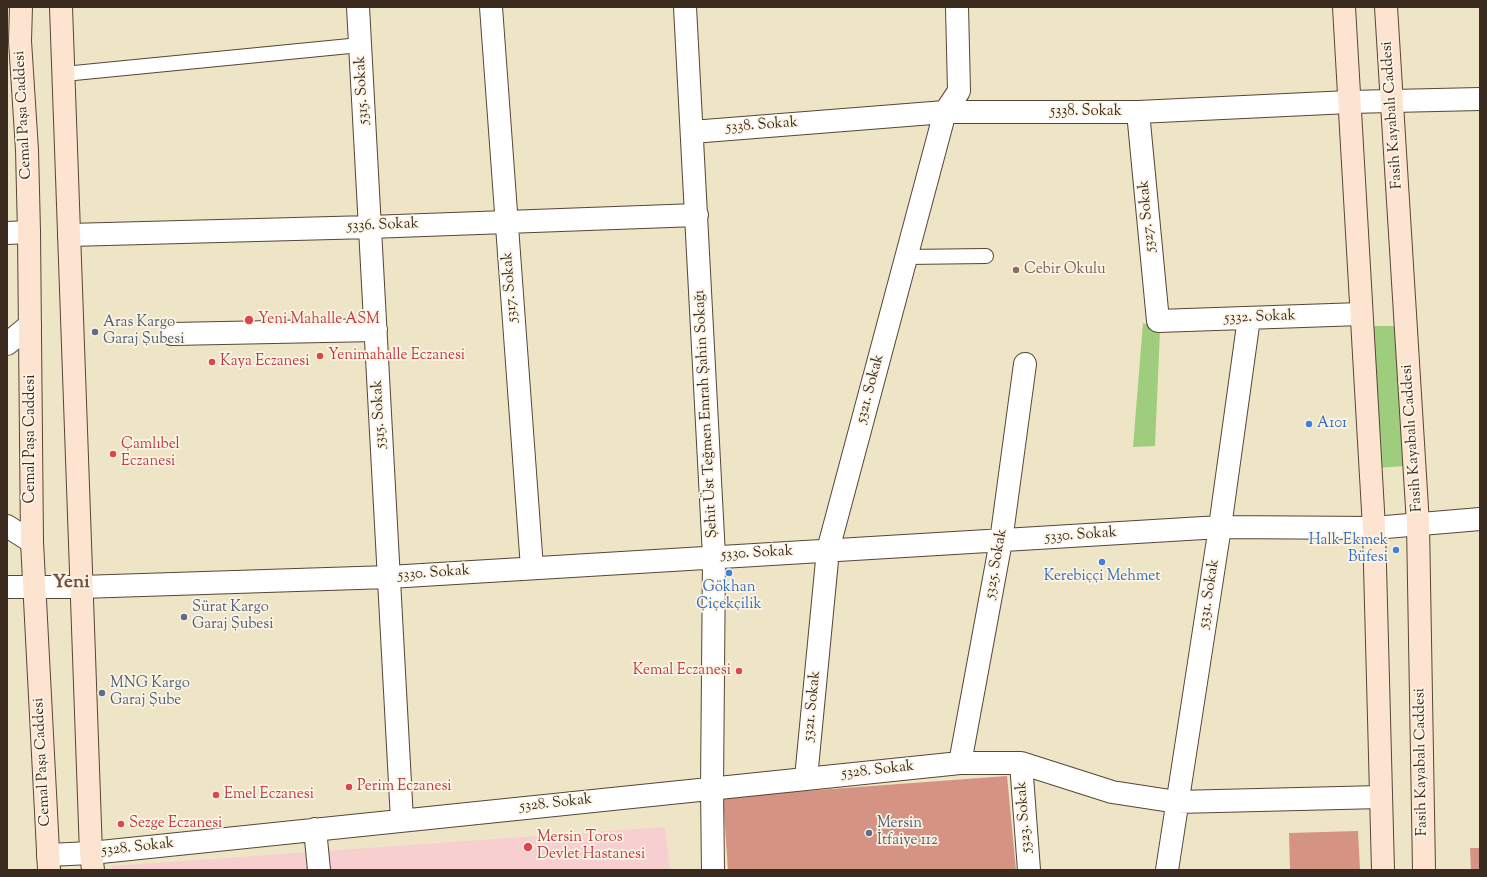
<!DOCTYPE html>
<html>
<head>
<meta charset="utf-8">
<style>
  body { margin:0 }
  #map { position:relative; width:1487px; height:877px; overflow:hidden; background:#ede5c5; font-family:"Sorts Mill Goudy",serif }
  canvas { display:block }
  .frame { position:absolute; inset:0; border:8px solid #3b2a1e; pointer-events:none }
</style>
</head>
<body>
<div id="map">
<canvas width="1487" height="877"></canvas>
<div class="frame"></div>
</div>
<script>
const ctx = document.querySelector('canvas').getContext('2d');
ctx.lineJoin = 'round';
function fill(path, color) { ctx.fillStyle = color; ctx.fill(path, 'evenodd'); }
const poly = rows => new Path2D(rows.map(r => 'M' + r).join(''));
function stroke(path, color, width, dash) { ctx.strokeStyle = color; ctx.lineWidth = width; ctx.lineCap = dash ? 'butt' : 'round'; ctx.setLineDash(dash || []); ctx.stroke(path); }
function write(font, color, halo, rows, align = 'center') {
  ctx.font = font + ' "Sorts Mill Goudy",serif'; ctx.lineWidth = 3.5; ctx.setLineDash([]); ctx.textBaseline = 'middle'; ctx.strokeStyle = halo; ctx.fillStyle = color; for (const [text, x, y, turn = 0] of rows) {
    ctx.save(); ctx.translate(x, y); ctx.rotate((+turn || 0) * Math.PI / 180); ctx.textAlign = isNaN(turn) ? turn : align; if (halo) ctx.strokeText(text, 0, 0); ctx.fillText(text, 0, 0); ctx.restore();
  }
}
const built = poly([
  [665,827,670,870,112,870,112,866]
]);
const green = poly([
  [1143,323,1160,331,1155,446,1133,447],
  [1366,326,1400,326,1406,466,1375,468]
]);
const building = poly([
  [1007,776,1016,870,728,870,723,797],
  [1358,831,1360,870,1290,870,1289,833],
  [1470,848,1480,848,1480,870,1471,870]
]);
const lane = poly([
  [64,74,360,45],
  [906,257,986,256]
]);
const street = poly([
  [358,7,402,820],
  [491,7,532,568],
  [685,7,714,556,712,788,713,870],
  [1138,112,1158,321,1361,314],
  [692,132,945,112,1138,112,1349,102,1480,99],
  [7,233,29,232],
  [69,235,370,227,697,215],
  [172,334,376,330],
  [7,344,30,325],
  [7,526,32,542],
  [7,587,81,587,389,577,1220,527,1374,528,1480,519],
  [960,763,1001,541,1025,364],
  [1021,763,1029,870],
  [806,778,828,550,945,112,959,91,957,7],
  [315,829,319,870],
  [48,855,91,853,960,763,1021,763,1112,792,1177,802,1381,797],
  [1167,870,1220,527,1249,318]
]);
const secondary = poly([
  [21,7,20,41,27,150,29,232,32,542,49,870],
  [61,7,91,853,93,870],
  [1344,7,1374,528,1383,870],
  [1386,7,1418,524,1424,870]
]);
const markers = [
  [1016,270,4,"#8d6e63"],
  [249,320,5,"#e0444e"],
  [95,332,4,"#5c6f8a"],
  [320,356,4,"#e0444e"],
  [212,362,4,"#e0444e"],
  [1309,424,4,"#3f7fe0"],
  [113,454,4,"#e0444e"],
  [1396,550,4,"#3f7fe0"],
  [1102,562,4,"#3f7fe0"],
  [729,573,4,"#3f7fe0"],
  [184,617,4,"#5c6f8a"],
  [739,671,4,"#e0444e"],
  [102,693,4,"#5c6f8a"],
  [349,787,4,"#e0444e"],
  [216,795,4,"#e0444e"],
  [121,824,4,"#e0444e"],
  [869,833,4,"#5c6f8a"],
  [528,847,5,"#e0444e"]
];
const streetNames = [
  ["5315. Sokak",363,90,-93],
  ["5338. Sokak",1086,112],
  ["Cemal Paşa Caddesi",24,115,-93],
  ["Fasih Kayabalı Caddesi",1393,115,-94],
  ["5338. Sokak",762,126,-4],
  ["5327. Sokak",1148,216,-95],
  ["5336. Sokak",383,226,-2],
  ["5317. Sokak",511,287,-94],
  ["5332. Sokak",1260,318,-2],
  ["5321. Sokak",871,389,-75],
  ["5315. Sokak",380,414,-93],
  ["Şehit Üst Teğmen Emrah Şahin Sokağı",707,414,-93],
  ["Fasih Kayabalı Caddesi",1413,438,-94],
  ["Cemal Paşa Caddesi",31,439,-90],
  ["5330. Sokak",1081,536,-4],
  ["5330. Sokak",757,554,-3],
  ["5325. Sokak",997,564,-80],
  ["5330. Sokak",434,574,-4],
  ["5331. Sokak",1210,594,-81],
  ["5321. Sokak",813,706,-84],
  ["Cemal Paşa Caddesi",43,762,-93],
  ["Fasih Kayabalı Caddesi",1422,762,-91],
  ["5328. Sokak",878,771,-6],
  ["5328. Sokak",556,804,-6],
  ["5323. Sokak",1025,817,-94],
  ["5328. Sokak",138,848,-6]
];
const educationNames = [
  ["Cebir Okulu",1024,270]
];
const healthNames = [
  ["Yeni Mahalle ASM",258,320],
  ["Yenimahalle Eczanesi",328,356],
  ["Kaya Eczanesi",220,362],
  ["Çamlıbel",121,445],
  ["Eczanesi",121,462],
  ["Kemal Eczanesi",731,671,"right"],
  ["Perim Eczanesi",357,787],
  ["Emel Eczanesi",224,795],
  ["Sezge Eczanesi",129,824],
  ["Mersin Toros",537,838],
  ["Devlet Hastanesi",537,855]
];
const serviceNames = [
  ["Aras Kargo",103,323],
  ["Garaj Şubesi",103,340],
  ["Sürat Kargo",192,608],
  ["Garaj Şubesi",192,625],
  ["MNG Kargo",110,684],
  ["Garaj Şube",110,701],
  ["Mersin",877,824],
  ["İtfaiye 112",877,841]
];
const shopNames = [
  ["A101",1317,424,"left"],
  ["Halk Ekmek",1388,541,"right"],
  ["Büfesi",1388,558,"right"],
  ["Kerebiççi Mehmet",1102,577],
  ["Gökhan",729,588],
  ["Çiçekçilik",729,605]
];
const districtNames = [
  ["Yeni",71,584]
];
fill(built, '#f7cfd1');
fill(green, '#9ece7d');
fill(building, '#d59483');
stroke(lane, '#564637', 16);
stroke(street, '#564637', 24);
stroke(secondary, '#564637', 24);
stroke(lane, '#fff', 14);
stroke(street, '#fff', 22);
stroke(secondary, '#fde4d1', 22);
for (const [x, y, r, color] of markers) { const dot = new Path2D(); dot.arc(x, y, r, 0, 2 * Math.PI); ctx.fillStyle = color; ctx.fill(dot); stroke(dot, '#fcf5e5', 1.5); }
write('15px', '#3b2a1e', '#fcf5e5', streetNames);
write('15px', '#785e54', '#fcf5e5', educationNames, 'left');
write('15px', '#be3a42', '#fcf5e5', healthNames, 'left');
write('15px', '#4e5e75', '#fcf5e5', serviceNames, 'left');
write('15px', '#366cbe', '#fcf5e5', shopNames);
write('bold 19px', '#714f41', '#fcf5e5', districtNames);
</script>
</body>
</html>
